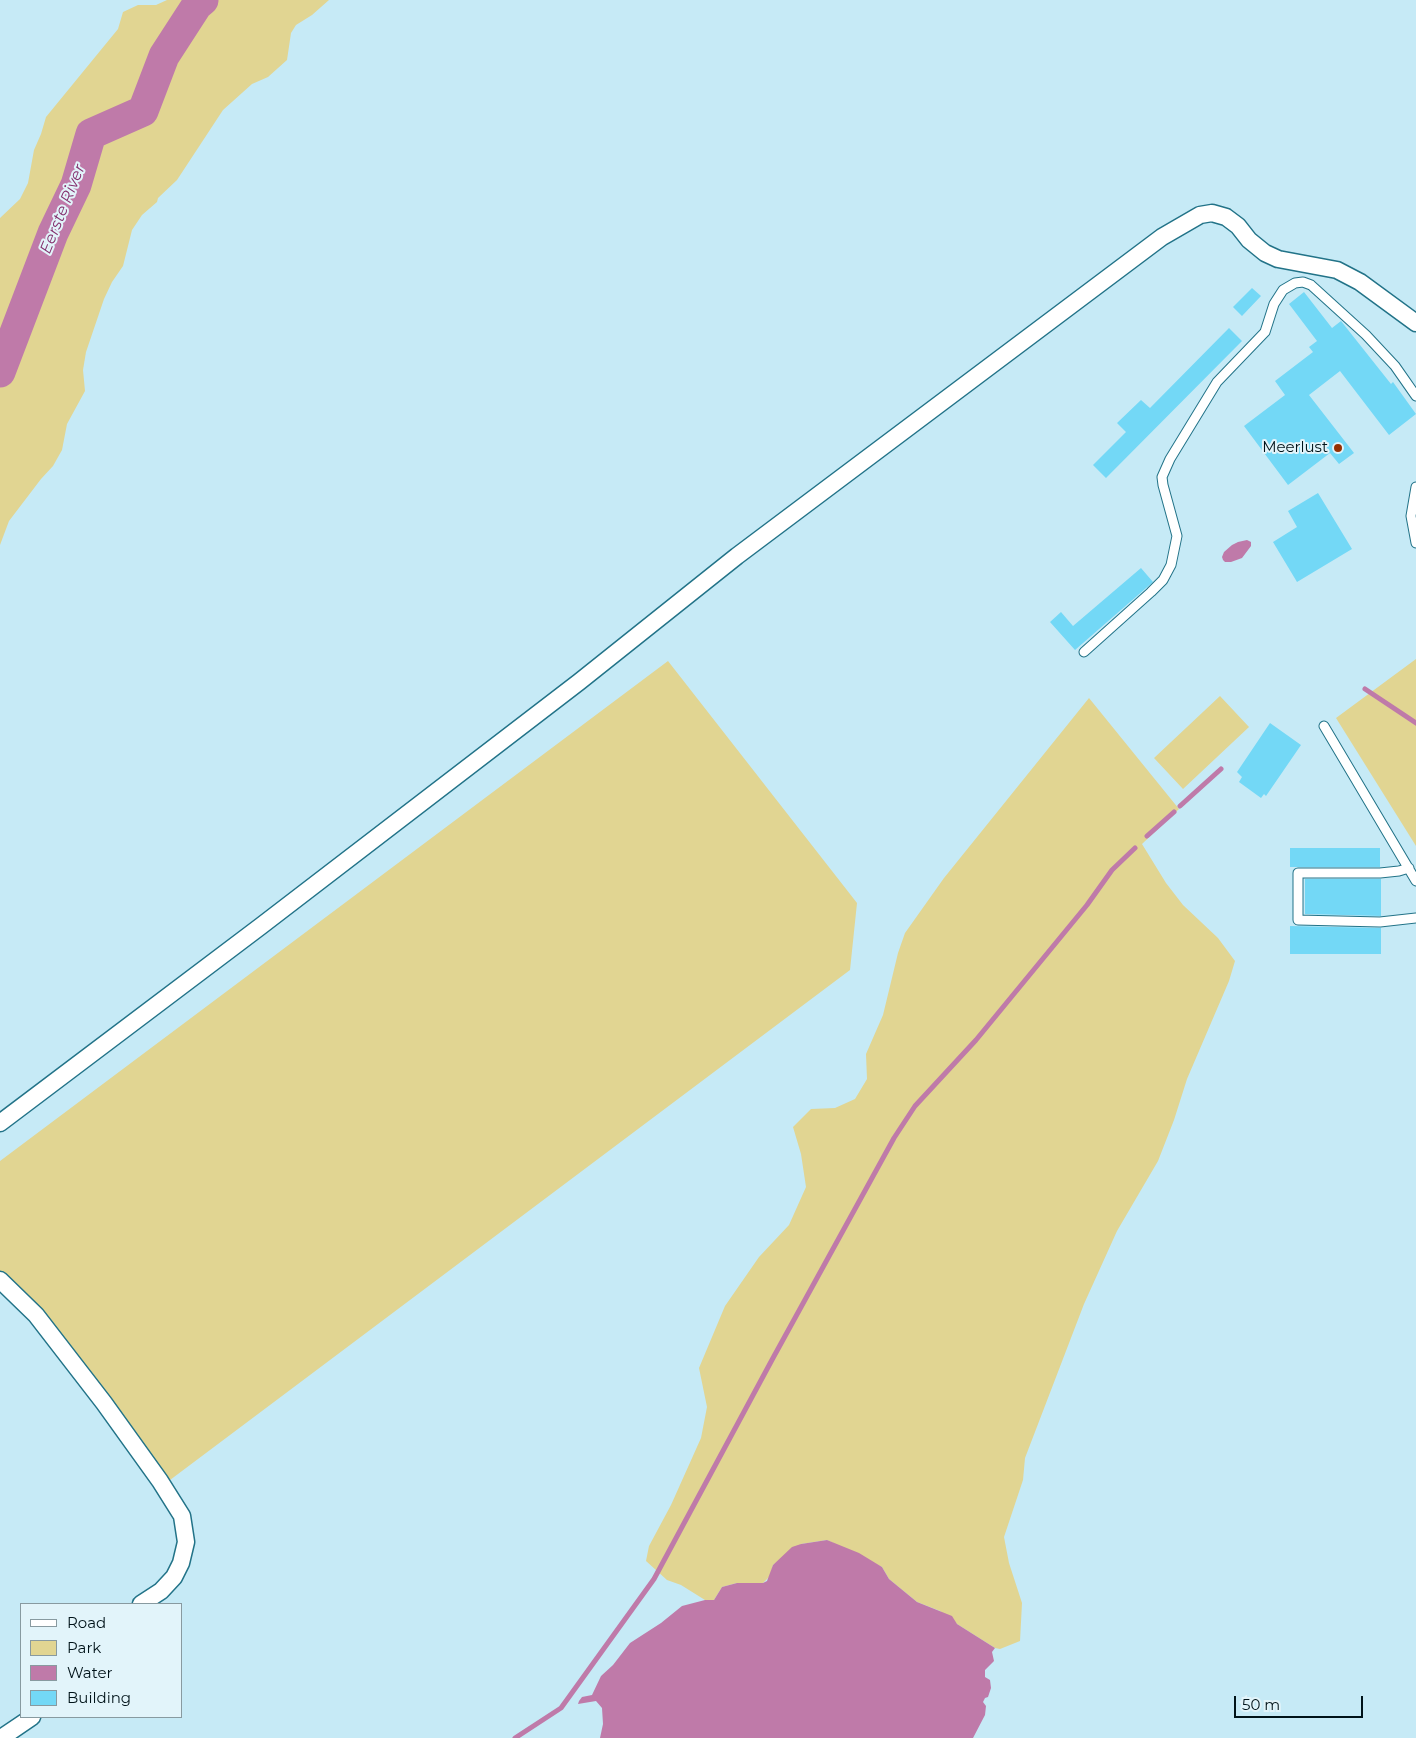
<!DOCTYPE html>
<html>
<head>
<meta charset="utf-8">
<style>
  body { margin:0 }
  #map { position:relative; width:1416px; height:1738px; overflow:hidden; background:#c6eaf6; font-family:Montserrat,sans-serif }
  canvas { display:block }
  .legend { position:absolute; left:20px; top:1603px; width:162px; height:115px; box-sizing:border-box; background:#e2f4fa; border:1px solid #889aa0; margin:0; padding:6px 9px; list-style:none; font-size:15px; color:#001319 }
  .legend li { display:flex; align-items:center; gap:10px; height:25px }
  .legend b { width:25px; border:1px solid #889aa0 }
  .scale { position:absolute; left:1234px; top:1696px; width:129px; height:22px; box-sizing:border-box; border:2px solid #001319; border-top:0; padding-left:6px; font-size:15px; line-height:18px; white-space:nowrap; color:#001319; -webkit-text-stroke:4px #e2f4fa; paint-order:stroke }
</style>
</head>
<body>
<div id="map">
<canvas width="1416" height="1738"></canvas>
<ul class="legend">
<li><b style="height:6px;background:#fff"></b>Road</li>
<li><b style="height:14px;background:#e1d592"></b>Park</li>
<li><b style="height:14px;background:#bf7aa9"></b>Water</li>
<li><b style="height:14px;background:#73d8f6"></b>Building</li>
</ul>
<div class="scale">50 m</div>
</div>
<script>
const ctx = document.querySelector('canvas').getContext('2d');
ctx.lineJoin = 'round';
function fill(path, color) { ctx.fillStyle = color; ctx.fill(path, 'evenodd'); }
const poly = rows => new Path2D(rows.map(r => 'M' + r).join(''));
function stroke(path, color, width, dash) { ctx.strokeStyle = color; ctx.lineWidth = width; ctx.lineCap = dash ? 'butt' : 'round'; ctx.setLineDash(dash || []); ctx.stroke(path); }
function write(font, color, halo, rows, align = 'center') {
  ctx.font = font + ' Montserrat,sans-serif'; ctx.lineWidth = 4; ctx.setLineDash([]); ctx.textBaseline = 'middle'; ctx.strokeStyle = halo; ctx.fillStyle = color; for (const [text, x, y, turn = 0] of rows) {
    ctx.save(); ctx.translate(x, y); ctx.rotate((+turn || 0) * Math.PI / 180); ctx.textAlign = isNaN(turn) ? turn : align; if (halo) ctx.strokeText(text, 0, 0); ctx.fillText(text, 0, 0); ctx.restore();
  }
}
const green = poly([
  [167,0,329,0,312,15,296,25,291,33,287,60,268,77,252,84,223,110,177,180,158,198,157,202,142,215,132,230,123,266,112,282,104,299,86,352,83,370,85,391,67,424,62,450,53,466,41,479,9,521,0,545,0,218,20,199,28,183,34,150,41,134,46,117,118,29,123,12,138,5,156,5],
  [1416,659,1416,846,1336,718],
  [668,661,857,903,850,970,170,1480,24,1292,0,1271,0,1161],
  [1220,696,1249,727,1183,789,1154,758],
  [1089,698,1179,809,1142,844,1166,883,1183,905,1218,938,1235,961,1229,981,1187,1079,1174,1120,1158,1161,1117,1231,1084,1304,1025,1458,1023,1480,1004,1537,1009,1563,1022,1603,1020,1641,1000,1649,995,1648,957,1624,940,1611,917,1602,889,1579,882,1567,827,1540,801,1544,773,1565,770,1576,763,1583,737,1583,722,1587,714,1600,705,1600,681,1585,667,1580,646,1561,649,1546,671,1505,701,1438,707,1407,699,1368,725,1306,759,1257,789,1225,806,1187,801,1154,793,1127,811,1109,835,1108,855,1099,867,1079,866,1054,883,1015,898,953,905,933,944,878]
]);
const water = poly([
  [1247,540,1251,542,1251,546,1242,558,1231,562,1225,562,1223,560,1222,557,1224,552,1232,545,1238,542],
  [827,1540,859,1553,882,1567,889,1579,917,1602,952,1616,957,1624,995,1648,992,1652,994,1661,985,1670,985,1677,990,1680,991,1688,988,1697,985,1698,983,1702,986,1706,985,1715,973,1738,600,1738,603,1724,602,1708,596,1701,578,1704,579,1701,582,1697,592,1695,601,1676,613,1665,630,1643,661,1623,682,1606,705,1600,714,1600,722,1587,737,1583,763,1583,767,1581,773,1565,792,1547,801,1544]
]);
const stream = poly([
  [1365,689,1416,723],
  [1180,806,1221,769],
  [1147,836,1174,812],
  [515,1738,561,1708,654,1579,773,1358,894,1138,915,1106,976,1040,1087,905,1112,870,1135,848]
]);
const river = poly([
  [0,372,53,233,76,185,91,134,143,111,164,56,197,5,203,0]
]);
const building = poly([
  [1252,288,1261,296,1242,316,1233,307],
  [1304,292,1332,328,1341,321,1391,384,1393,382,1416,414,1389,435,1340,371,1309,395,1354,453,1339,464,1330,453,1288,485,1244,426,1285,395,1275,381,1313,352,1309,347,1317,341,1289,304],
  [1229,328,1242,341,1106,478,1093,465,1126,432,1117,423,1141,400,1150,408],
  [1318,493,1352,549,1297,582,1273,542,1297,527,1288,511],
  [1141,568,1153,582,1075,650,1050,622,1061,612,1073,626],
  [1270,723,1301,745,1266,796,1264,794,1261,798,1239,782,1242,777,1237,772],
  [1290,848,1380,848,1380,867,1290,867],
  [1305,879,1381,879,1381,916,1305,914],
  [1290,926,1381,928,1381,954,1290,954]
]);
const lane = poly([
  [1416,487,1411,516,1416,543],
  [1084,652,1151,592,1163,580,1171,565,1177,536,1163,485,1162,477,1170,459,1217,382,1265,332,1274,304,1283,290,1295,283,1303,282,1311,285,1366,335,1395,366,1416,396],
  [1324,726,1416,881],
  [1409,868,1399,871,1380,873,1298,873,1298,920,1380,922,1416,918]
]);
const street = poly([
  [0,1123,261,926,579,682,737,556,1162,237,1200,215,1212,213,1226,217,1238,226,1249,240,1265,253,1278,259,1337,270,1360,282,1416,323],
  [0,1280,36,1315,104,1403,160,1481,182,1516,186,1542,181,1563,174,1577,161,1591,141,1604],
  [1,1738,32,1717]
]);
const markers = [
  [1338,448,5,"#953001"]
];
const poiNames = [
  ["Meerlust",1328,448]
];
const waterNames = [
  ["Eerste River",63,209,-68]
];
fill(green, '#e1d592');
fill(water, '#bf7aa9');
stroke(stream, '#bf7aa9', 5);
stroke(river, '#bf7aa9', 31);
fill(building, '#73d8f6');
stroke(lane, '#227388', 11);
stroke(street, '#227388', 19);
stroke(lane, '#fff', 9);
stroke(street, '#fff', 16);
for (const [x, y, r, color] of markers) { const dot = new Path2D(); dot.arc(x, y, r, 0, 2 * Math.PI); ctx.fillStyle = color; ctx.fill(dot); stroke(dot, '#e2f4fa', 2); }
write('15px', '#001319', '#e2f4fa', poiNames, 'right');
write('italic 16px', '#84316e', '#e2f4fa', waterNames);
</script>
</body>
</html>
